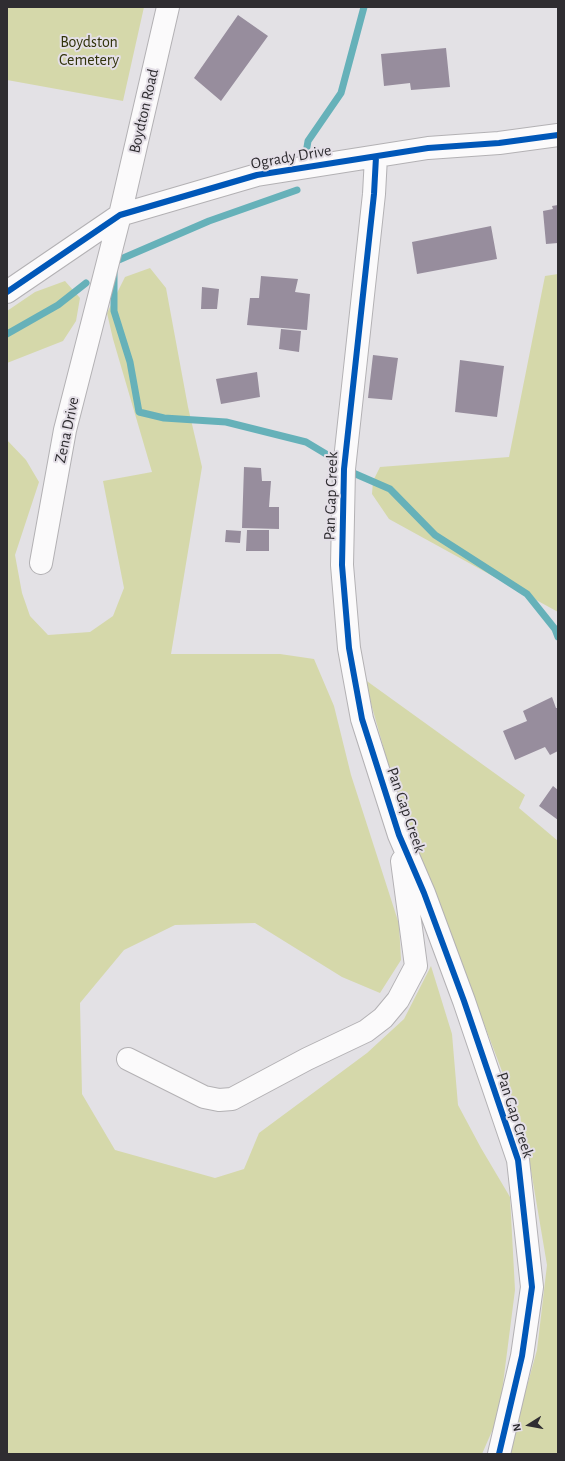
<!DOCTYPE html>
<html>
<head>
<meta charset="utf-8">
<style>
  body { margin:0 }
  #map { position:relative; width:565px; height:1461px; overflow:hidden; background:#e3e1e5; font-family:"Alegreya Sans",sans-serif }
  canvas { display:block }
  .frame { position:absolute; inset:0; border:8px solid #2f2d31; pointer-events:none }
  .north { position:absolute; left:509px; top:1405px; width:40px; height:40px; -webkit-text-stroke:3px #e4dfe7; paint-order:stroke; rotate:259deg; font-size:11px; font-weight:700; line-height:16px; text-align:center; color:#2f2d31 }
  .north::after { content:''; display:block; margin:auto; width:14px; height:18px; background:#2f2d31; clip-path:polygon(50% 0,100% 100%,50% 72%,0 100%) }
</style>
</head>
<body>
<div id="map">
<canvas width="565" height="1461"></canvas>
<div class="frame"></div>
<div class="north">N</div>
</div>
<script>
const ctx = document.querySelector('canvas').getContext('2d');
ctx.lineJoin = 'round';
function fill(path, color) { ctx.fillStyle = color; ctx.fill(path, 'evenodd'); }
const poly = rows => new Path2D(rows.map(r => 'M' + r).join(''));
function stroke(path, color, width, dash) { ctx.strokeStyle = color; ctx.lineWidth = width; ctx.lineCap = dash ? 'butt' : 'round'; ctx.setLineDash(dash || []); ctx.stroke(path); }
function write(font, color, halo, rows, align = 'center') {
  ctx.font = font + ' "Alegreya Sans",sans-serif'; ctx.lineWidth = 4; ctx.setLineDash([]); ctx.textBaseline = 'middle'; ctx.strokeStyle = halo; ctx.fillStyle = color; for (const [text, x, y, turn = 0] of rows) {
    ctx.save(); ctx.translate(x, y); ctx.rotate((+turn || 0) * Math.PI / 180); ctx.textAlign = isNaN(turn) ? turn : align; if (halo) ctx.strokeText(text, 0, 0); ctx.fillText(text, 0, 0); ctx.restore();
  }
}
const green = poly([
  [7,7,144,7,123,101,7,80],
  [150,268,166,288,188,407,202,467,171,654,280,654,314,659,334,706,351,775,399,924,401,960,380,993,342,977,255,923,175,925,124,950,80,1003,82,1094,115,1150,215,1178,244,1169,259,1133,367,1053,404,1019,431,966,452,1034,458,1105,481,1148,510,1197,515,1290,499,1415,482,1454,7,1454,7,440,26,460,39,482,15,555,22,593,30,616,48,635,90,632,113,616,124,588,103,481,152,472,113,339,107,313,125,277],
  [558,274,558,612,389,519,372,494,373,481,380,467,509,457,545,276],
  [65,281,80,298,76,321,63,341,7,363,7,311,35,292],
  [364,679,525,795,519,808,558,841,558,1454,508,1454,537,1350,547,1265,524,1129,397,795]
]);
const stream = poly([
  [307,147,308,141,341,93,364,7],
  [297,190,209,221,114,262,114,311,130,362,139,412,164,418,226,422,306,442,326,454,351,472,390,489,435,535,527,594,555,629,558,637],
  [7,334,58,305,86,283]
]);
const building = poly([
  [238,15,268,36,221,101,194,78],
  [446,48,450,87,411,90,410,83,384,86,381,54],
  [558,205,558,243,546,244,543,211,553,209,552,206],
  [491,226,497,259,417,274,412,242],
  [261,276,298,279,295,292,310,294,307,330,247,325,250,298,259,298],
  [202,287,219,289,217,309,201,309],
  [281,329,301,331,299,352,279,349],
  [373,355,398,358,392,400,368,398],
  [460,360,504,366,497,417,455,412],
  [257,372,260,397,221,404,216,379],
  [244,467,261,468,262,481,271,481,269,507,279,507,279,529,242,528],
  [226,530,241,531,240,543,225,542],
  [247,530,269,530,269,551,246,551],
  [552,697,556,708,558,708,558,751,550,755,545,747,515,760,503,731,527,721,523,711],
  [553,786,558,790,558,820,539,806]
]);
const minor = poly([
  [376,157,374,194,344,469,342,565,349,648,362,719,399,835,424,893,464,1001,518,1160,532,1287,522,1356,499,1454],
  [7,292,120,215,257,175,428,148,499,143,558,135],
  [41,563,65,430,120,215,168,7],
  [128,1059,204,1097,219,1100,232,1099,307,1059,366,1031,383,1018,398,1000,416,966,402,861]
]);
const cycleway = poly([
  [376,157,374,194,344,469,342,565,349,648,362,719,399,835,424,893,464,1001,518,1160,532,1287,522,1356,499,1454],
  [7,292,120,215,257,175,428,148,499,143,558,135]
]);
const parkNames = [
  ["Boydston",89,42],
  ["Cemetery",89,60]
];
const streetNames = [
  ["Boydton Road",144,111,-77],
  ["Ogrady Drive",291,157,-10],
  ["Zena Drive",67,430,-78],
  ["Pan Gap Creek",331,496,-88],
  ["Pan Gap Creek",406,810,71],
  ["Pan Gap Creek",515,1115,72]
];
fill(green, '#d5d8aa');
stroke(stream, '#66b1b9', 7);
fill(building, '#978d9d');
stroke(minor, '#b3b1b4', 24);
stroke(minor, '#fbfafb', 22);
stroke(cycleway, '#0057b8', 6);
write('16px', '#31330a', '#e4dfe7', parkNames);
write('16px', '#2f2d31', '#e4dfe7', streetNames);
</script>
</body>
</html>
